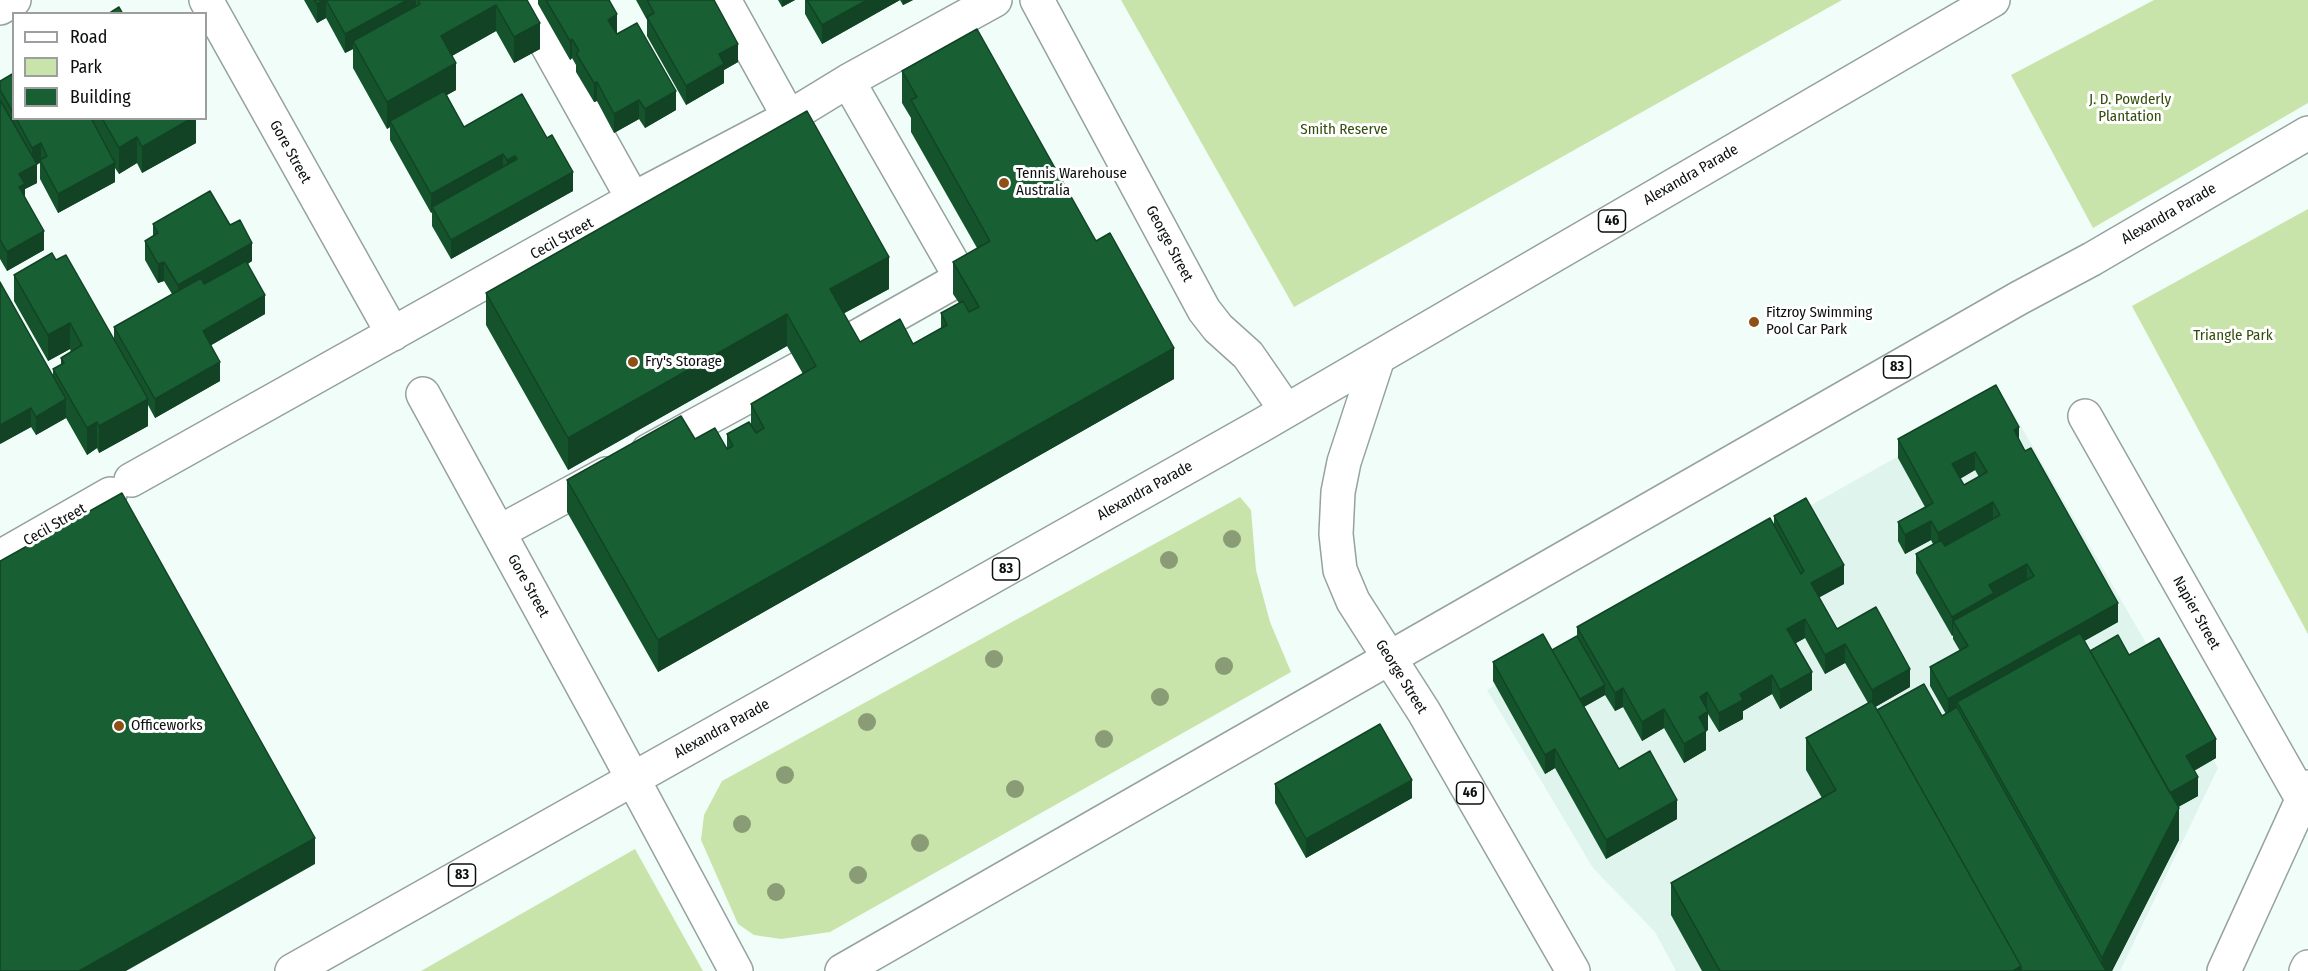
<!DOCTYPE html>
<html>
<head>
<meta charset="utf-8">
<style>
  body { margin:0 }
  #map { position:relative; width:2308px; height:971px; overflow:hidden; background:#f1fdf9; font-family:"Fira Sans Condensed",sans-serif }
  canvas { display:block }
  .legend { position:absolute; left:12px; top:12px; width:195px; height:108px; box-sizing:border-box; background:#fff; border:2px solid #9d9f9f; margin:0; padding:8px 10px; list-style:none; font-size:18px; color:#0b0f0e }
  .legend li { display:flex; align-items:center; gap:12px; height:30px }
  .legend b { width:30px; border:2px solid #9d9f9f }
</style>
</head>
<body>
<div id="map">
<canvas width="2308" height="971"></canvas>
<ul class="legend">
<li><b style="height:8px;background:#fff"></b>Road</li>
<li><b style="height:16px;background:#c9e4aa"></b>Park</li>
<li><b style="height:16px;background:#186034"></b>Building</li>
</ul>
</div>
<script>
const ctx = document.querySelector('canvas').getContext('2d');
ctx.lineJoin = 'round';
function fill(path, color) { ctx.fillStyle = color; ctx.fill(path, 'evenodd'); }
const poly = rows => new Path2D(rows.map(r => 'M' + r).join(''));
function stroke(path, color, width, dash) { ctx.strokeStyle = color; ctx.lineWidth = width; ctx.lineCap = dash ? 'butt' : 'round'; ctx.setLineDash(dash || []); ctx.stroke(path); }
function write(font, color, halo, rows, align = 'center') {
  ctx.font = font + ' "Fira Sans Condensed",sans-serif'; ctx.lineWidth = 6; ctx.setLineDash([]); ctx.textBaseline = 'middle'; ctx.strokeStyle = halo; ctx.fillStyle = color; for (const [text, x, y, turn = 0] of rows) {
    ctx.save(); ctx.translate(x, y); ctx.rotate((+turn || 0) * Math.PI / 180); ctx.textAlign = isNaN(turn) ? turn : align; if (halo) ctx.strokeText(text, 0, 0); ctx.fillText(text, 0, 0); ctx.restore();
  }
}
const built = poly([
  [2004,397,2218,768,2120,971,1676,971,1655,932,1593,868,1487,690,1640,601]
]);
const green = poly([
  [1121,0,1842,0,1294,307],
  [2154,0,2308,0,2308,103,2093,228,2011,75],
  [2308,209,2308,634,2132,306],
  [1240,497,1251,510,1256,570,1270,622,1291,672,830,932,781,939,754,935,738,924,701,840,704,815,722,781],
  [635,849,703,971,421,971]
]);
const minor = poly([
  [206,0,393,334],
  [522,0,633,199],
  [724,0,789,117],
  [1037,0,1204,310,1218,328,1248,355,1286,410],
  [0,8,14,0],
  [844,344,961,278,848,81],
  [423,394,604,725,736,971],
  [2085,416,2308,809],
  [648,451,800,368],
  [131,480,633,199,789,117,848,81,995,0],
  [499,532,606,474],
  [0,557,110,494],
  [2224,971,2308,787],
  [2306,971,2308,967]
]);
const major = poly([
  [1378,358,1344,462,1338,492,1336,534,1340,570,1353,601,1424,712,1573,971]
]);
const highway = poly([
  [292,971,1260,426,1993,0],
  [842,971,2019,298,2092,259,2308,133]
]);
const trees = [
  [1232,539],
  [1169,560],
  [994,659],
  [1224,666],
  [1160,697],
  [867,722],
  [1104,739],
  [785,775],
  [1015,789],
  [742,824],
  [920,843],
  [858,875],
  [776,892]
];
const wall = poly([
  [304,0,527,0,540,49,514,63,496,31,452,56,456,90,447,95,464,127,522,94,573,191,451,259,432,226,432,212,431,213,390,140,390,127,387,129,353,68,353,49,345,53,326,18,317,23],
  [538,0,609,0,616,33,676,110,645,128,639,119,614,133,597,101,594,102,576,72,576,65,572,58,570,60,538,4],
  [636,0,714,0,738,62,724,70,724,83,686,105,647,36,647,20],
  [778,0,795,0,782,7],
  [805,0,913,0,903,5,900,0,822,44,805,14],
  [902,71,1174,379,658,672,567,512,567,480,695,439,727,448,727,434,751,424,751,404,803,374,787,346,568,470,486,325,486,293,889,289,844,313,860,342,913,344,941,328,941,313,959,303,953,294,953,262,977,248,911,132,911,118,902,103],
  [14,73,14,118,196,118,196,143,142,173,137,163,119,174,115,168,115,182,58,213,40,179,40,163,37,164,37,183,25,189,25,197,44,250,7,271,0,259,0,81],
  [153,224,230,225,252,261,248,264,265,314,211,345,220,381,155,418,148,405,148,426,99,453,97,448,87,455,66,418,36,435,31,427,0,444,53,377,53,369,61,365,61,358,71,352,70,349,48,361,14,301,14,275,56,260,114,340,114,327,172,294,164,281,158,283,145,260,145,241,153,236],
  [1898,439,2019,440,2118,622,2084,641,2090,651,2129,655,2216,758,2194,771,2198,796,2178,807,2179,840,2112,971,1702,971,1671,915,1671,883,1822,798,1806,770,1806,738,1868,703,1845,663,1825,674,1805,638,1796,643,1812,690,1780,709,1772,694,1743,711,1743,719,1719,732,1708,714,1708,730,1706,731,1706,750,1684,763,1664,728,1642,741,1623,707,1615,711,1605,695,1584,707,1619,769,1677,819,1606,859,1555,768,1545,774,1493,681,1493,662,1552,650,1577,636,1577,627,1774,525,1774,516,1844,584,1819,597,1837,629,1910,687,1875,707,1877,710,1942,716,1946,714,1930,686,1930,667,1960,651,1953,639,1953,635,1952,636,1916,573,1916,554,1933,544,1931,540,1905,554,1898,541,1898,522,1925,507,1898,458],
  [1975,470,1979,477,1964,485,1960,479],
  [1275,784,1412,798,1306,858,1275,803]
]);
const shadedWall = poly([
  [324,0,326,0,326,18,317,23,317,4],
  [407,0,416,0,416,14,353,41,353,49,345,53,345,34],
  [782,0,795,0,782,7],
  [867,0,900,0,822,44,822,25],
  [903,0,913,0,903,5],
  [496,5,496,31,441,62,441,36],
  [617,14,617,33,608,38,608,20],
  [540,23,540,49,514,63,514,37],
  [572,39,572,58,570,60,570,41],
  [738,44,738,62,724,70,724,83,686,105,686,86,719,54],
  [456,63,456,90,393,125,390,121,390,127,387,129,387,102],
  [597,82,597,101,594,102,594,83],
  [676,91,676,110,645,128,645,109],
  [639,100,639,119,614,133,614,114],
  [192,118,196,118,196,143,142,173,142,147],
  [137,137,137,163,119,174,119,148],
  [41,143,41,162,40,160,40,163,32,166,32,148],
  [503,154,503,172,432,207,432,212,431,213,431,194],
  [515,156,515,175,507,179,507,160],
  [115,163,115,182,58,213,58,194],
  [37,164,37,183,25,189,25,202,19,206,19,174],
  [573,172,573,191,451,259,451,240],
  [44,231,44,250,7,271,7,252],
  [252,243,252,261,178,303,178,285],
  [889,257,889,289,830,321,830,289],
  [164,262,164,281,158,283,158,264],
  [265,295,265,314,203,350,203,331],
  [787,314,787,346,568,470,568,438],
  [70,323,70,349,48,361,48,335],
  [1174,348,1174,379,658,672,658,640],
  [220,362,220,381,155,418,155,399],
  [66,399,66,418,36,435,36,417],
  [148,399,148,426,99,453,99,426],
  [31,408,31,427,0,444,0,425],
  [97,422,97,448,87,455,87,428],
  [2019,427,2019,446,2014,430],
  [1975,452,1975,470,1952,483,1952,464],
  [1993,502,1993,521,1938,552,1938,533],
  [1931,521,1931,540,1905,554,1905,535],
  [2027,564,2027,583,1953,621,1953,635,1952,636,1952,617,1989,585],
  [1844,565,1844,584,1811,602,1811,583],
  [2118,603,2118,622,1962,710,1957,702,1957,712,1948,717,1948,699],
  [1805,619,1805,638,1787,648,1787,629],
  [1845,644,1845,663,1825,674,1825,655],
  [1910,669,1910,687,1872,709,1872,690],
  [1812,672,1812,690,1780,709,1780,690],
  [1772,675,1772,694,1743,711,1743,719,1719,732,1719,713,1740,694],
  [1605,685,1605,695,1576,711,1576,701],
  [1623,688,1623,707,1615,711,1615,693],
  [1707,692,1707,711,1700,697],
  [1664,709,1664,728,1642,741,1642,722],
  [1708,711,1708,730,1706,731,1706,750,1684,763,1684,744,1699,717],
  [2216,739,2216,758,2186,775,2186,756],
  [1555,749,1555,768,1545,774,1545,755],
  [2198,777,2198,796,2164,815,2164,796],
  [1412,780,1412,798,1306,858,1306,839],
  [1677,800,1677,819,1606,859,1606,840],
  [2179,808,2179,840,2112,971,2102,971,2102,958],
  [315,838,315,864,126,971,79,971],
  [2021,966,2021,971,2013,971]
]);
const building = poly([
  [314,0,324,0,317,4,314,0],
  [326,0,407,0,345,34,326,0],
  [418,0,527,0,540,23,514,37,496,5,441,36,456,63,387,102,353,41,420,4,418,0],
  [546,0,609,0,617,14,608,20,617,34,637,23,676,91,645,109,639,100,614,114,597,82,594,83,576,53,579,51,572,39,570,41,546,0],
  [647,0,714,0,738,44,719,54,724,64,686,86,647,17,654,13,647,0],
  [807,0,867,0,822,25,807,0],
  [119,7,123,14,108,14,119,7],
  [977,29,1096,241,1110,233,1174,348,658,640,567,480,681,416,695,439,715,428,727,449,733,446,727,434,749,422,756,433,764,428,751,404,816,366,787,314,568,438,486,293,807,111,889,257,830,289,860,342,900,319,913,344,947,325,941,313,963,301,969,312,979,307,953,262,990,241,911,100,917,97,902,71,977,29],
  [14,73,14,114,0,90,0,81,14,73],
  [444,91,464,127,522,94,547,138,552,135,573,172,451,240,432,207,517,159,515,156,507,160,503,154,431,194,390,121,444,91],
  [0,100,37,164,19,174,25,184,19,187,44,231,7,252,0,240,0,100],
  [16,118,91,118,115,163,58,194,40,160,47,156,41,143,32,148,16,118],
  [102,118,192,118,142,147,137,137,119,148,102,118],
  [210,191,230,225,240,220,252,243,178,285,164,262,158,264,145,241,158,233,153,224,210,191],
  [52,253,56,260,66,255,148,399,99,426,97,422,87,428,53,369,64,363,61,358,82,345,70,323,48,335,14,275,52,253],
  [246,261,265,295,203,331,220,362,155,399,114,327,201,278,204,284,246,261],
  [0,282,66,399,36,417,31,408,0,425,0,282],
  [1996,385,2019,427,2014,430,2025,451,2031,448,2118,603,1948,699,1930,667,1968,646,1953,621,2034,576,2027,564,1989,585,1994,593,1952,617,1916,554,1941,540,1945,546,2000,515,1993,502,1938,533,1931,521,1905,535,1898,522,1933,503,1898,439,1996,385],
  [1975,452,1987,472,1964,485,1952,464,1975,452],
  [122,493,315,838,79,971,0,971,0,561,122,493],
  [1806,498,1844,565,1811,583,1837,629,1876,607,1910,669,1872,690,1845,644,1825,655,1805,619,1787,629,1812,672,1780,690,1772,675,1740,694,1743,700,1719,713,1707,692,1700,697,1708,711,1699,717,1706,731,1684,744,1664,709,1642,722,1623,688,1615,693,1577,627,1770,518,1801,574,1804,571,1774,516,1806,498],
  [2080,633,2179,808,2102,958,1957,702,2080,633],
  [1543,634,1619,769,1650,751,1677,800,1606,840,1555,749,1545,755,1493,662,1543,634],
  [2118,635,2129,655,2159,638,2216,739,2186,756,2198,777,2170,793,2090,651,2118,635],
  [1577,636,1605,685,1580,699,1552,650,1577,636],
  [1924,684,1942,716,1957,707,2106,971,2021,971,2021,966,1877,710,1924,684],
  [1872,701,2021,966,2013,971,1720,971,1671,883,1836,790,1806,738,1872,701],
  [1380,724,1412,780,1306,839,1275,784,1380,724]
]);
const markers = [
  [1004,183,6,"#8f5018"],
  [1754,322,6,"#8f5018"],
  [633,362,6,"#8f5018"],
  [119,726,6,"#8f5018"]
];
const shields = [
  [1612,221,27],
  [1897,367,27],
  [1006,569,27],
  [1470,793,27],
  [462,875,27]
];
const shieldNames = [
  ["46",1612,221],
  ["83",1897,367],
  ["83",1006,569],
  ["46",1470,793],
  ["83",462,875]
];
const parkNames = [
  ["J. D. Powderly",2130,100],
  ["Plantation",2130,117],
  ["Smith Reserve",1344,130],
  ["Triangle Park",2233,336]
];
const streetNames = [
  ["Gore Street",290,152,61],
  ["Alexandra Parade",1691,175,-30],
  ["Alexandra Parade",2169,214,-30],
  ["Cecil Street",562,239,-29],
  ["George Street",1169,244,62],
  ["Alexandra Parade",1145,491,-29],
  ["Cecil Street",55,525,-30],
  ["Gore Street",528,586,61],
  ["Napier Street",2196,613,61],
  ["George Street",1401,677,58],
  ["Alexandra Parade",722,729,-29]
];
const poiNames = [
  ["Tennis Warehouse",1016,174],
  ["Australia",1016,191],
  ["Fitzroy Swimming",1766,313],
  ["Pool Car Park",1766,330],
  ["Fry's Storage",645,362],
  ["Officeworks",131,726]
];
fill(built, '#dff4ed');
fill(green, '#c9e4aa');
stroke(minor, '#96a29f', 36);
stroke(major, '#96a29f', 36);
stroke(highway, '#96a29f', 36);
stroke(minor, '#fff', 33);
stroke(major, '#fff', 33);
stroke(highway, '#fff', 33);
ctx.fillStyle = '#899c76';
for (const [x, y] of trees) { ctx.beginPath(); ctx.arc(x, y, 9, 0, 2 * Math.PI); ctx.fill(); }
fill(wall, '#15532d');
fill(shadedWall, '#114324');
fill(building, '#186034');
stroke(building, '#114324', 1.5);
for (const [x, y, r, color] of markers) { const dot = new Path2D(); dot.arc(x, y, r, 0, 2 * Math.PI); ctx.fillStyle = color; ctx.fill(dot); stroke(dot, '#fff', 2); }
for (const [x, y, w] of shields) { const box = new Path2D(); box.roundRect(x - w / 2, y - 11, w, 22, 4.5); ctx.fillStyle = '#fff'; ctx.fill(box); stroke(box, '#0b0f0e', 1.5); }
write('bold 14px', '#0b0f0e', null, shieldNames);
write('15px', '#344c0b', '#fff', parkNames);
write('15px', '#0b0f0e', '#fff', streetNames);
write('15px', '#0b0f0e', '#fff', poiNames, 'left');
</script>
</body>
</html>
